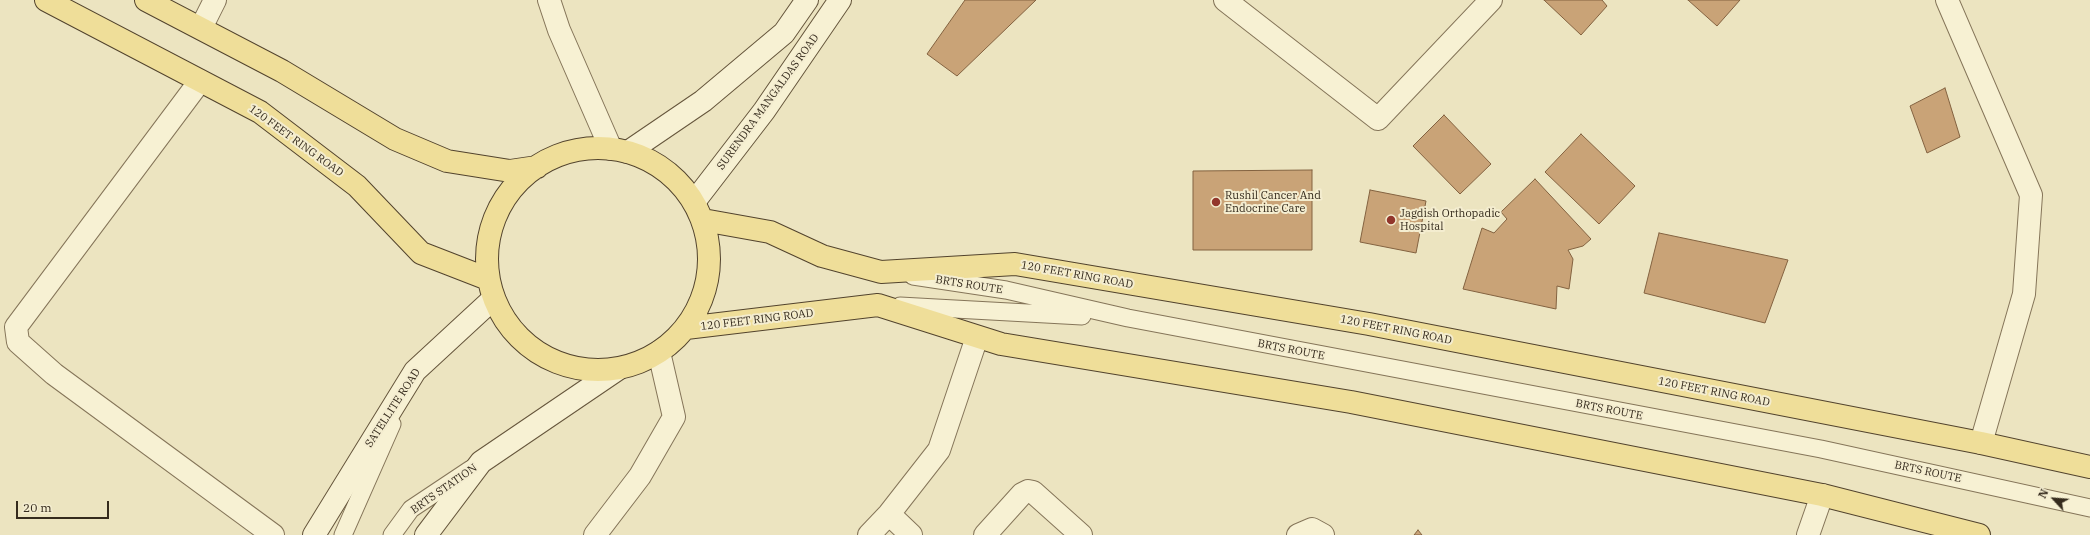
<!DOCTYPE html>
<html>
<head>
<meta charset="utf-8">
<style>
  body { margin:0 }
  #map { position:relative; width:2090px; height:535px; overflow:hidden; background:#ece4c0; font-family:"IBM Plex Serif",serif }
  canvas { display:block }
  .north { position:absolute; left:2034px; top:479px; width:40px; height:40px; -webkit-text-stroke:3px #f4edd0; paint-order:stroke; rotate:296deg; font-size:11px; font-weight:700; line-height:16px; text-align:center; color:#352b1d }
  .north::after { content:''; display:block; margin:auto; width:14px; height:18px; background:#352b1d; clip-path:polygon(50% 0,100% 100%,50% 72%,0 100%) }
  .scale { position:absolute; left:16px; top:501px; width:93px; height:18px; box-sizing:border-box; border:2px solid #352b1d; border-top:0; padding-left:5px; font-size:12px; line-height:14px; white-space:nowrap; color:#352b1d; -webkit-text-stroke:3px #f4edd0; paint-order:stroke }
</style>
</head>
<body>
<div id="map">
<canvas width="2090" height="535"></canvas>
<div class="north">N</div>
<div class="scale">20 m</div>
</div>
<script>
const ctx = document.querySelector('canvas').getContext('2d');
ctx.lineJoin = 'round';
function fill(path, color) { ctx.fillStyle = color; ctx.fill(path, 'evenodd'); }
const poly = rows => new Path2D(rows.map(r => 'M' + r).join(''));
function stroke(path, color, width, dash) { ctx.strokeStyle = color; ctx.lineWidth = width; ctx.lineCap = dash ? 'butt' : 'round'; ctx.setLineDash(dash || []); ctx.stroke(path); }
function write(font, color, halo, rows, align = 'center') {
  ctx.font = font + ' "IBM Plex Serif",serif'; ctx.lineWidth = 4; ctx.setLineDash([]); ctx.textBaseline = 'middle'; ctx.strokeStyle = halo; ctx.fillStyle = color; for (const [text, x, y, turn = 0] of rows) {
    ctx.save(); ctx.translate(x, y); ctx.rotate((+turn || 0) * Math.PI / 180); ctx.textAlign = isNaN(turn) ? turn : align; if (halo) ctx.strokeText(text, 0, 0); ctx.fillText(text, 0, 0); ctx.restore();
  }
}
const building = poly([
  [965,0,1036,0,957,76,927,54,965,0],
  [1544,0,1602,0,1607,6,1581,35,1544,0],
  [1688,0,1740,0,1717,26,1688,0],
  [1945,88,1960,137,1927,153,1910,106,1945,88],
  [1444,115,1491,164,1460,194,1413,146,1444,115],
  [1581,134,1635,186,1599,224,1545,172,1581,134],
  [1312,170,1312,250,1193,250,1193,171,1312,170],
  [1535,179,1591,239,1583,246,1568,250,1573,259,1569,289,1557,286,1556,309,1463,289,1482,228,1494,233,1507,219,1501,212,1535,179],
  [1370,190,1426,201,1416,253,1360,242,1370,190],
  [1659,233,1788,260,1765,323,1644,293,1659,233],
  [1418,530,1422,535,1414,535,1418,530]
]);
const service = poly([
  [913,276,1006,290,1128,318,1821,449,2090,508],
  [900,306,1082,316],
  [343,535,392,424],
  [392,535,411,509,471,469]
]);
const minor = poly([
  [1225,0,1378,119,1491,0],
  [1947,0,2031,195,2024,294,1981,443],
  [201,28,215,0],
  [200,81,16,327,18,342,54,374,273,535],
  [889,514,911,535],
  [869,535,889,514,939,450,977,337],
  [985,535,1022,494,1028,491,1033,492,1081,535],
  [1298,535,1312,529,1323,535]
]);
const tertiary = poly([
  [549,0,559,30,611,149],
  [595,535,640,476,674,417,659,352],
  [1808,535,1822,495]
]);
const secondary = poly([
  [628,152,703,101,784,33,807,0],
  [694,202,764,111,840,0],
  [314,535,415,371,493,299],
  [426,535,481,462,618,369]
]);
const primary = poly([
  [46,0,260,112,357,186,421,253,488,279],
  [146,0,282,71,395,139,447,161,510,171,537,167],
  '487 259a111 111 0 1 1 222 0a111 111 0 1 1-222 0Z',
  [703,220,770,232,822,256,881,272,1015,264,1369,324,1981,443,2090,467],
  [686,328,878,305,1001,344,1351,402,1822,495,1979,535]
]);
const markers = [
  [1216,202,5,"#92362b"],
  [1391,220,5,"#92362b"]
];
const streetNames = [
  ["SURENDRA MANGALDAS ROAD",768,102,-54],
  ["120 FEET RING ROAD",296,141,36],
  ["120 FEET RING ROAD",1077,275,10],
  ["BRTS ROUTE",969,285,9],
  ["120 FEET RING ROAD",757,320,-7],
  ["120 FEET RING ROAD",1396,330,11],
  ["BRTS ROUTE",1291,350,11],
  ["120 FEET RING ROAD",1714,392,11],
  ["SATELLITE ROAD",393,408,-57],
  ["BRTS ROUTE",1609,410,11],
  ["BRTS ROUTE",1928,472,12],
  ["BRTS STATION",444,489,-35]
];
const poiNames = [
  ["Rushil Cancer And",1225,196],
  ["Endocrine Care",1225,209],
  ["Jagdish Orthopadic",1400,214],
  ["Hospital",1400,227]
];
fill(building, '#c9a377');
stroke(building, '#836240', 1);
stroke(service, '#857559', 19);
stroke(minor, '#857559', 24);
stroke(tertiary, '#857559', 24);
stroke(secondary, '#66563c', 24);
stroke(primary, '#52432d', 24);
stroke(service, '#f7f1d3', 17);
stroke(minor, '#f7f1d3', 22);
stroke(tertiary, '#f7f1d3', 22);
stroke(secondary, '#f7f1d3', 22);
stroke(primary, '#efde99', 22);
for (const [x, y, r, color] of markers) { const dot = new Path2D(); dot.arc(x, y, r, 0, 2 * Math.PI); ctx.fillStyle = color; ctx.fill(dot); stroke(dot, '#f4edd0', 1.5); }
write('11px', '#352b1d', '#f4edd0', streetNames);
write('11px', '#352b1d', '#f4edd0', poiNames, 'left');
</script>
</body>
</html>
